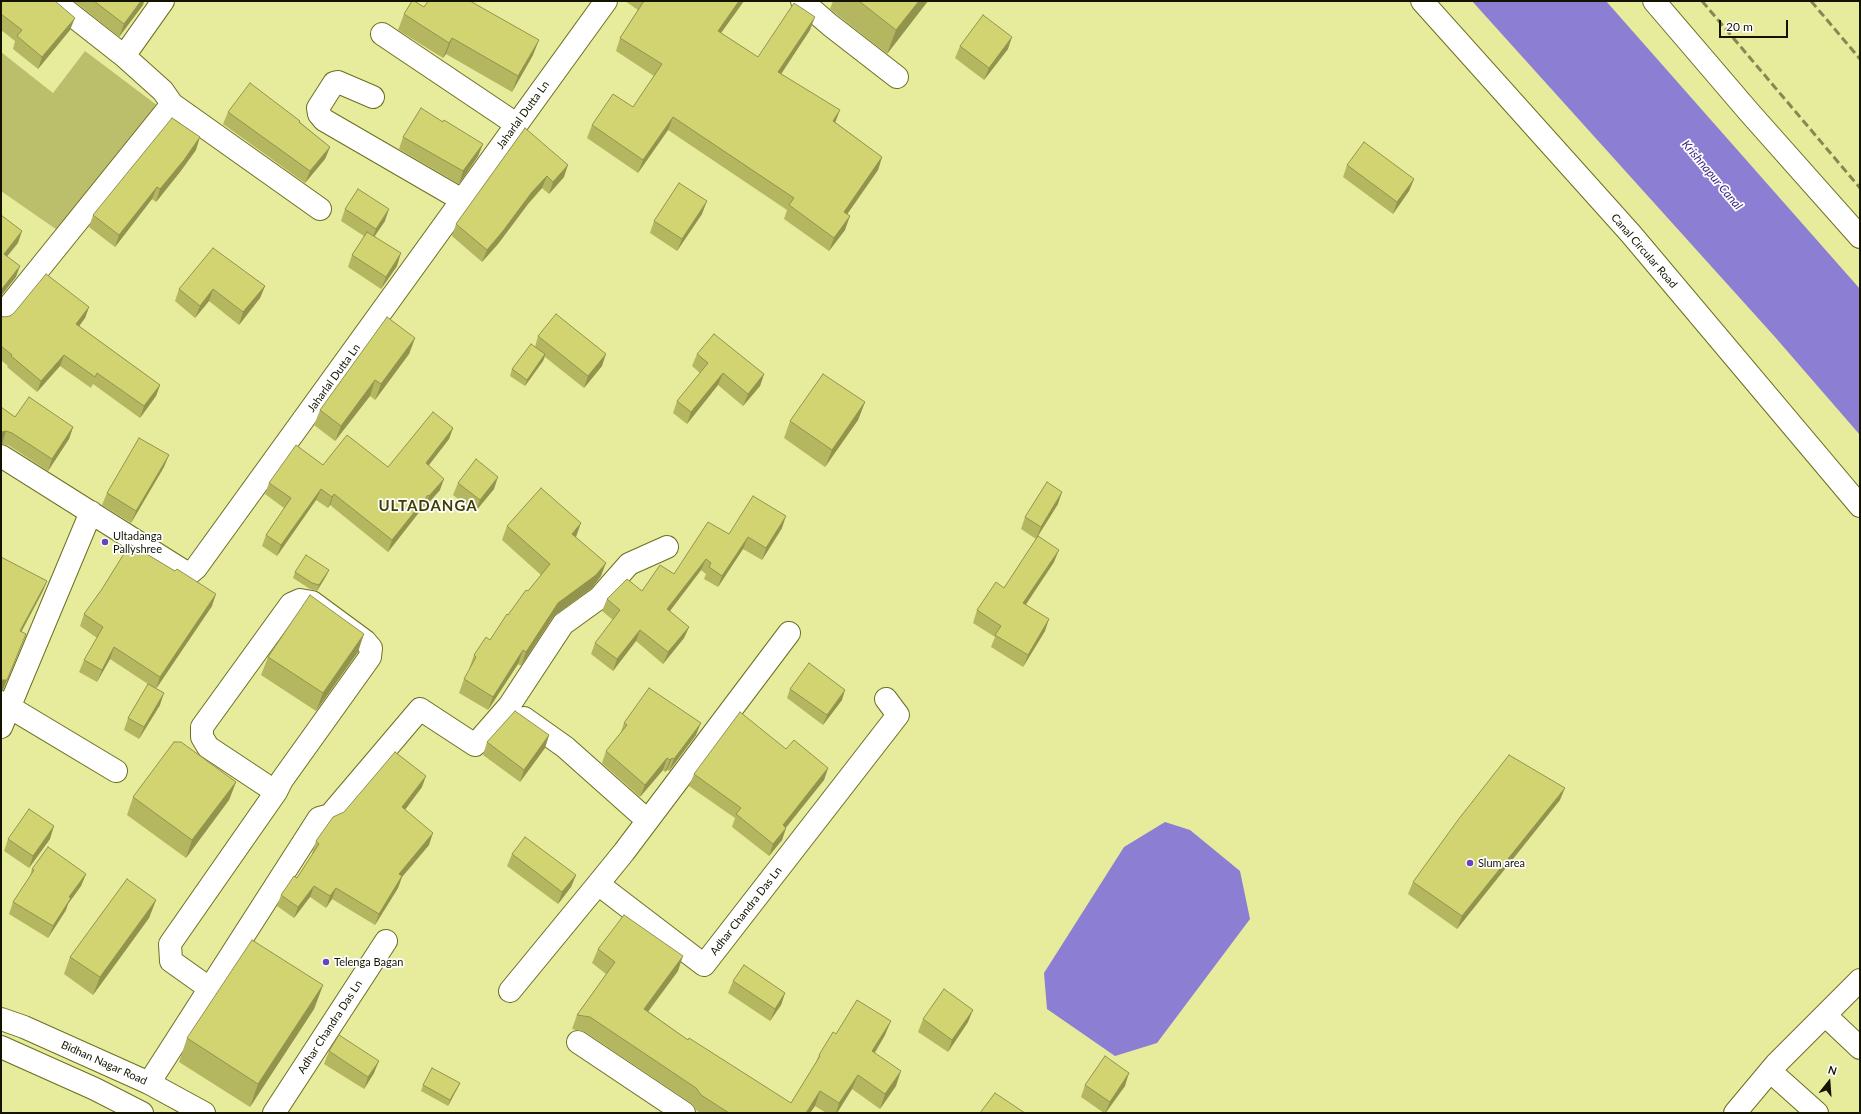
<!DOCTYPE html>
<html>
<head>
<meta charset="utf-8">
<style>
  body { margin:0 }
  #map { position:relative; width:1861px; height:1114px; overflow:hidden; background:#e7eb9c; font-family:Lato,sans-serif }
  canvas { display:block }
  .frame { position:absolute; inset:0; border:2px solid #131300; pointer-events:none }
  .north { position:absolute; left:1809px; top:1062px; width:40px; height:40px; -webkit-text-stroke:3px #fff; paint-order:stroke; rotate:17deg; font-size:11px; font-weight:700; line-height:16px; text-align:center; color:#131300 }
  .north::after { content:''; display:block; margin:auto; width:14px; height:18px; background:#131300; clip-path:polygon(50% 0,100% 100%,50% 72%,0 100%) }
  .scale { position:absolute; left:1719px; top:20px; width:69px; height:18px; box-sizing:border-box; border:2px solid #131300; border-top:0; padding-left:5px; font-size:12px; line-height:14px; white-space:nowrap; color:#131300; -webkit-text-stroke:3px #fff; paint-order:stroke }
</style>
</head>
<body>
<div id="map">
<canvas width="1861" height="1114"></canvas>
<div class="frame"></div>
<div class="north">N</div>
<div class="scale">20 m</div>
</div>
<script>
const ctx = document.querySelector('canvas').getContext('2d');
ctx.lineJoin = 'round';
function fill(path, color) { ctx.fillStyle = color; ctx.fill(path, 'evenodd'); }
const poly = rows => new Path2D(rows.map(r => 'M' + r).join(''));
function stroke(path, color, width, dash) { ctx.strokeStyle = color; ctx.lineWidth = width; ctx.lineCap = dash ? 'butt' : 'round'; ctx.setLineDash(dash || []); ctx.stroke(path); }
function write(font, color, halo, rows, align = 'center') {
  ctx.font = font + ' Lato,sans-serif'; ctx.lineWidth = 3.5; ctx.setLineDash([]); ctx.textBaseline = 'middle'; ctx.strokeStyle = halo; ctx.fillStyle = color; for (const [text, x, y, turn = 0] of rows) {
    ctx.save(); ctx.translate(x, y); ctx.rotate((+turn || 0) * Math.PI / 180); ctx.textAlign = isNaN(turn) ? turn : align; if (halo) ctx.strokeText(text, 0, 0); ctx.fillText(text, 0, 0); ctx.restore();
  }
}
const green = poly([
  [85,51,158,106,60,232,1,191,1,52,53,93]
]);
const water = poly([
  [1472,1,1606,1,1860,289,1860,435,1775,337],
  [1165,822,1190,830,1240,871,1250,919,1157,1043,1115,1056,1047,1009,1044,973,1124,847]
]);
const minor = poly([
  [54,1,124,56,163,91,172,104,320,209],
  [802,1,830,25,897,77],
  [1654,1,1749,112,1860,237],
  [382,34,516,124],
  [124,56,163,1],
  [373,97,338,82,334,83,318,108,319,114,324,120,462,200],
  [1,316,172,104],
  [1,456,182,570,190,573,196,568,606,1],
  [1,702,116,771],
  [524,718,565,747,647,820],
  [1,727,91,512],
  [598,884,624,852,789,633],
  [209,988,171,961,170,944,276,792,282,780,370,657,371,648,365,641,312,602,300,600,291,604,202,727,202,737,208,747,276,792],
  [510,991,598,884,704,965,898,715,886,699],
  [1825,1015,1860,1048],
  [578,1042,684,1113],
  [1770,1071,1817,1113],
  [149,1083,319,818,330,815,420,709,475,745,509,706,563,624,599,598,629,564,667,547],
  [274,1113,386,941],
  [1735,1113,1776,1064,1860,980]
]);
const secondary = poly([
  [1422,1,1631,234,1860,506]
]);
const primary = poly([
  [1,1019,24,1027,149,1083,204,1113],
  [1,1047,95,1089,142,1113]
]);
const rail = poly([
  [1702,1,1860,188],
  [1811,1,1860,59]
]);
const wall = poly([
  [1,1,70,30,38,69,13,49,15,41,1,30],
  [74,1,144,1,143,5,119,37],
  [625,1,744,1,721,33,758,57,810,30,781,73,835,122,882,157,878,170,847,214,845,230,829,251,784,219,787,210,668,130,638,173,587,138,592,125,633,107,654,76,616,51,620,38,638,10],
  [833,1,928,1,887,54,830,9],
  [424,7,533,55,512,92,446,54,443,58,398,30,404,14],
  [960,46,1008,49,984,80,955,58],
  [228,112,300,122,330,147,325,159,305,183,223,124],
  [525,128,564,177,549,194,542,188,528,204,498,244,482,262,452,236,456,224],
  [403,137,483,144,478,156,459,184,399,149],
  [196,150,180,172,156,202,152,199,115,247,89,227,93,215],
  [1347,165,1414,179,1409,191,1393,214,1343,177],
  [345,209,385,221,375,236,397,266,381,289,348,267,352,255,364,236,341,221],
  [702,214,677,251,650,233,654,221],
  [265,286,260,298,239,325,209,301,195,318,175,301,179,289],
  [89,307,85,318,79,326,160,385,156,396,140,418,93,384,91,388,60,366,37,392,7,367,8,366,1,360,1,316,4,317],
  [538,336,602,366,584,388,545,357,543,361,525,386,510,376,512,369,535,347],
  [415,338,409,354,375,400,370,396,335,441,314,425,320,410],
  [697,354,764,374,760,386,743,406,718,385,687,424,673,413,677,401,700,373,692,366],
  [865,402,858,420,825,467,784,438,790,421],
  [1,407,15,417,73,427,69,439,48,471,8,445,1,444],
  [453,428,449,439,429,465,440,490,425,507,424,506,388,552,330,505,328,508,316,500,277,556,262,546,266,535,284,508,265,494,269,483,323,465,388,467],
  [164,467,131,523,102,505,107,493],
  [458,483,494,489,475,512,453,495],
  [1058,504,1038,536,1054,562,1026,604,1045,631,1023,667,991,647,995,637,973,623,977,610,1004,588,1036,539,1021,529,1025,517],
  [507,526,576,537,601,576,591,589,553,617,521,666,518,664,488,710,459,693,464,679,470,669,469,669,474,655,490,640,508,615,541,575,502,540],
  [782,528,762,560,743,549,718,587,704,579,706,574,701,570,670,611,689,627,684,638,663,664,636,641,613,671,591,654,595,643,613,620,602,611,607,599,642,591,674,574,729,534],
  [329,570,326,576,317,591,310,589,293,578,295,572],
  [212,606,156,688,160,705,139,739,124,730,128,718,148,684,110,659,97,682,79,672,84,660,97,638,80,626,84,614],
  [358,652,316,711,261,675,268,657],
  [790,689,842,700,823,725,787,698],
  [624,723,696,735,669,771,667,770,665,772,663,770,640,797,602,763,606,751,620,734],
  [549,735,545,748,520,782,483,755,487,742],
  [786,749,828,768,824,780,786,828,782,840,769,856,732,827,735,818,689,786,694,774],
  [236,782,229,800,186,858,127,815,133,797],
  [422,787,405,810,429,845,402,877,398,888,375,925,332,899,326,908,310,897,294,918,277,906,281,895,297,878,313,853,312,853,316,841],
  [1560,800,1457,929,1408,894,1413,882],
  [8,839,50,839,29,868,4,851],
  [512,854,576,875,571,887,558,904,507,866],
  [32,869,86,874,81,886,68,904,66,910,48,938,9,914,13,902,30,876],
  [156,900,149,918,93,995,64,974,70,957],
  [598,949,678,971,648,1011,688,1040,791,1103,815,1064,819,1055,836,1034,885,1035,875,1053,896,1086,880,1109,852,1089,837,1113,826,1113,815,1106,810,1113,700,1113,696,1110,691,1103,585,1032,572,1029,577,1015,606,974,592,963],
  [733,981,785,993,781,1005,770,1021,728,993],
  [323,985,314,1009,250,1107,179,1062,187,1038],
  [923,1019,968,1022,948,1052,918,1032],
  [329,1051,374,1073,364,1089,324,1064],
  [460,1083,457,1089,448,1106,421,1091,423,1085],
  [1085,1085,1125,1086,1106,1113,1104,1113,1081,1097]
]);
const shadedWall = poly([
  [141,1,144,1,143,5,119,37,124,24],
  [739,1,744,1,713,44,718,31],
  [919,1,928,1,887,54,896,30],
  [815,17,810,30,774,85,778,72],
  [75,18,70,30,38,69,42,57],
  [1012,37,1008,49,984,80,989,68],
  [452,38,446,54,443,58,449,43],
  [539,40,533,55,512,92,518,76],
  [840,110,835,123,833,121],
  [673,117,668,130,638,173,643,160],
  [200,137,196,150,180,172,156,202,160,189],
  [483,144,478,156,459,184,463,171],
  [330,147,325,159,305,183,310,171],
  [882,157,878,170,839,226,844,212],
  [568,165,564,177,549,194,553,182],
  [547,176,542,188,528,204,498,244,482,262,487,250,532,192],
  [1414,179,1409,191,1393,214,1397,202],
  [157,187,152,199,115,247,119,235],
  [707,201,702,214,677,251,682,239],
  [389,209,385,221,371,241,376,229],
  [850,216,845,230,829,251,834,238],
  [22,231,18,243,1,264,4,254],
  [401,253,397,266,381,289,386,277],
  [20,266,16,277,1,296,1,290],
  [265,286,260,298,239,325,243,312],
  [213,289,209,301,195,318,200,306],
  [89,307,85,318,72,336,76,324],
  [415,338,409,354,375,400,381,384],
  [545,354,543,361,525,386,527,380],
  [606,354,602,366,584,388,588,376],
  [64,355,60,366,37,392,41,381],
  [723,373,718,385,687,424,691,412],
  [764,374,760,386,743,406,748,394],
  [375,380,370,396,335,441,341,426],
  [160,385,156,396,140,418,144,406],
  [865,402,858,420,825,467,832,450],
  [73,427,69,439,48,471,52,459],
  [453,428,449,439,422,474,426,463],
  [6,431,2,444,1,444,1,432],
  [169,455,164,467,131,523,136,511],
  [498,477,494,489,475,512,480,500],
  [444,479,440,490,425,507,429,496],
  [321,489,316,500,277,556,281,545],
  [1062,492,1058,504,1036,539,1041,527],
  [334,494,330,505,328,508,332,497],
  [428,495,424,506,388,552,392,540],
  [786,516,782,528,762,560,766,548],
  [581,523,576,537,567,547,572,534],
  [748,537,743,549,718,587,722,576],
  [1059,550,1054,562,1019,615,1023,603],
  [706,559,701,570,663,620,667,609],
  [606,563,601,576,591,589,553,617,521,666,526,652,558,603],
  [329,570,326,576,317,591,319,585],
  [47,581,43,591,16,642,20,631],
  [216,594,212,606,156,689,160,677],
  [1049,619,1045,631,1023,667,1028,655],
  [689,627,684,638,663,664,668,652],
  [640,630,636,641,613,671,617,659],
  [26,634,3,690,1,690,1,680],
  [364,634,358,652,316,711,323,693],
  [114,647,110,659,97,682,102,670],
  [523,650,518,664,488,710,493,697],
  [845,690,842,700,823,725,827,715],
  [164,693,160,705,139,739,144,727],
  [701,723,696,735,669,771,674,759],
  [549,735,545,748,520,782,524,770],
  [667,758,663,770,640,797,645,785],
  [672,758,667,770,665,772,670,760],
  [828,768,824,780,778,837,783,825],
  [426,776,422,787,398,819,402,807],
  [236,782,229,800,186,858,192,840],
  [1565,788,1560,800,1457,929,1462,916],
  [54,826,50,839,29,868,33,856],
  [786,828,782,840,769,856,773,844],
  [433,833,429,845,402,877,398,888,375,925,379,914,399,874],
  [86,874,81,886,68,904,66,910,48,938,53,926,69,897],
  [576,875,571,887,558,904,562,892],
  [314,886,310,897,294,918,298,907],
  [336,888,332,899,326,908,330,896],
  [156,900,149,918,93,995,100,977],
  [683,956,678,971,639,1024,644,1009],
  [323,985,314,1009,250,1107,258,1084],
  [785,993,781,1005,770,1021,775,1009],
  [973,1010,968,1022,948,1052,952,1040],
  [891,1021,885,1035,867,1065,872,1051],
  [379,1061,374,1073,364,1089,368,1077],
  [901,1071,896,1086,880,1109,885,1094],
  [1129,1073,1125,1086,1105,1113,1110,1102],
  [858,1075,852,1089,837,1113,836,1113,839,1103],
  [460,1083,457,1089,448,1106,450,1100],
  [820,1091,815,1106,810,1113,806,1113]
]);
const building = poly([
  [1,1,55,1,75,18,42,57,17,36,22,30,1,14,1,1],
  [94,1,141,1,124,24,94,1],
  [412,1,414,1,424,7,428,1,470,1,539,40,518,76,452,38,449,43,404,14,412,1],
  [644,1,739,1,718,31,758,57,794,3,815,17,778,72,840,110,833,121,882,157,844,212,850,216,834,238,789,205,794,198,673,117,643,160,592,125,613,94,633,107,662,64,620,38,644,1],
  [859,1,919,1,896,30,859,1],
  [983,15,1012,37,989,68,960,46,983,15],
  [250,83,300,121,299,122,330,147,310,171,228,112,250,83],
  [421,108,443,122,444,120,483,144,463,171,403,137,421,108],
  [172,118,200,137,184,160,160,189,157,187,119,235,93,215,172,118],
  [525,128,568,165,553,182,547,176,532,192,503,231,487,250,456,224,525,128],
  [1364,142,1414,179,1397,202,1347,165,1364,142],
  [679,183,707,201,682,239,654,221,679,183],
  [358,189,389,209,376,229,345,209,358,189],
  [1,215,22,231,4,254,20,266,1,290,1,215],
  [367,232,401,253,386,277,352,255,367,232],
  [213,248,265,286,243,312,213,289,200,306,179,289,213,248],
  [46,274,89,307,76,324,160,385,144,406,97,373,95,377,64,355,41,381,11,356,12,355,1,346,1,316,4,317,10,316,14,313,46,274],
  [556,314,606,354,588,376,538,336,556,314],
  [387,317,415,338,381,384,375,380,341,426,320,410,387,317],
  [714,334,764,374,748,394,723,373,691,412,677,401,708,363,697,354,714,334],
  [531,344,545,354,527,380,512,369,531,344],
  [823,374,865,402,832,450,790,421,823,374],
  [29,397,73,427,52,459,12,433,6,431,1,432,1,407,15,417,29,397],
  [433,412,453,428,426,463,444,479,429,496,428,495,392,540,334,494,332,497,321,489,281,545,266,535,291,498,269,483,296,445,323,465,347,435,388,467,433,412],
  [139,438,169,455,136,511,107,493,139,438],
  [476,459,498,477,480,500,458,483,476,459],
  [1047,482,1062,492,1041,527,1025,517,1047,482],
  [541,488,581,523,572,534,606,563,596,575,558,603,526,652,523,650,493,697,464,679,476,657,474,655,486,637,490,640,507,614,508,615,526,590,528,591,550,564,507,526,541,488],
  [753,496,786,516,766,548,748,537,722,576,709,567,711,563,706,559,667,609,689,627,668,652,640,630,617,659,595,643,620,610,607,599,627,579,642,591,660,565,674,574,708,522,729,534,753,496],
  [1038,536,1059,550,1023,603,1049,619,1028,655,995,635,1001,626,977,610,996,582,1004,588,1038,536],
  [130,544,175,571,177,569,216,594,160,677,114,647,102,670,84,660,103,627,84,614,102,589,130,544],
  [306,555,329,570,319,585,312,583,295,572,306,555],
  [1,557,47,581,20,631,26,634,7,680,1,680,1,557],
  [310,595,364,634,323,693,268,657,310,595],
  [809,663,845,690,827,715,790,689,809,663],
  [148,684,164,693,144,727,128,718,148,684],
  [649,688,701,723,674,759,672,758,670,760,667,758,645,785,606,751,627,725,624,723,649,688],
  [515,711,549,735,524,770,487,742,515,711],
  [740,712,786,749,794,740,828,768,783,825,786,828,773,844,736,814,741,808,694,774,740,712],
  [174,742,181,742,236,782,192,840,133,797,174,742],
  [395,752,426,776,402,807,433,833,399,874,402,876,379,914,336,888,330,896,314,886,298,907,281,895,294,876,297,878,319,844,316,841,333,817,344,812,395,752],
  [1509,755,1565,788,1462,916,1413,882,1458,820,1509,755],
  [29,809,54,826,33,856,8,839,29,809],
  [525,837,576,875,562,892,512,854,525,837],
  [48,847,86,874,69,897,71,898,53,926,13,902,34,870,32,869,48,847],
  [127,879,156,900,100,977,70,957,127,879],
  [624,915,683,956,644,1009,688,1040,689,1038,791,1103,820,1056,819,1055,833,1032,836,1034,857,1000,891,1021,872,1051,901,1071,885,1094,858,1075,839,1103,820,1091,806,1113,729,1113,701,1095,696,1088,590,1017,577,1015,615,962,598,949,624,915],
  [252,940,323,985,258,1084,187,1038,252,940],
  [744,965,785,993,775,1009,733,981,744,965],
  [944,989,973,1010,952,1040,923,1019,944,989],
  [339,1035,379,1061,368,1077,329,1051,339,1035],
  [1105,1056,1129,1073,1110,1102,1085,1085,1105,1056],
  [432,1068,460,1083,450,1100,423,1085,432,1068],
  [995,1093,1025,1113,980,1113,995,1093]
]);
const markers = [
  [105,542,4,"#6545be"],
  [1470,863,4,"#6545be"],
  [326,962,4,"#6545be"]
];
const streetNames = [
  ["Jaharlal Dutta Ln",523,115,-54],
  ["Canal Circular Road",1644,251,49],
  ["Jaharlal Dutta Ln",334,378,-54],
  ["Adhar Chandra Das Ln",746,911,-52],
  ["Adhar Chandra Das Ln",330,1027,-57],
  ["Bidhan Nagar Road",104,1063,24]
];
const poiNames = [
  ["Ultadanga",113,536],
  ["Pallyshree",113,549],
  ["Slum area",1478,863],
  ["Telenga Bagan",334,962]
];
const waterNames = [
  ["Krishnapur Canal",1712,175,50]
];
const districtNames = [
  ["ULTADANGA",428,506]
];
fill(green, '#bbbe6a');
fill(water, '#8c7ed2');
stroke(minor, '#6d6f20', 24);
stroke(secondary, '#6d6f20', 24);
stroke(primary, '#6d6f20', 24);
stroke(minor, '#fff', 22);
stroke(secondary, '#fff', 22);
stroke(primary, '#fff', 22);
stroke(rail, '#868854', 3, [8, 4]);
fill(wall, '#b4b660');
fill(shadedWall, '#92944e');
fill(building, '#d1d470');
stroke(building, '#92944e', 1);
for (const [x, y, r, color] of markers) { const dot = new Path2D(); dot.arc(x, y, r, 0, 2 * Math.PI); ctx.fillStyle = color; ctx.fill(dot); stroke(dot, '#fff', 1.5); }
write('11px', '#131300', '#fff', streetNames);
write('11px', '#131300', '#fff', poiNames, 'left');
write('italic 12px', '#412486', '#fff', waterNames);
ctx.letterSpacing = '1px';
write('bold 15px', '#3e3f00', '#fff', districtNames);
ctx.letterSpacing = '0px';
</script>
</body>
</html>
